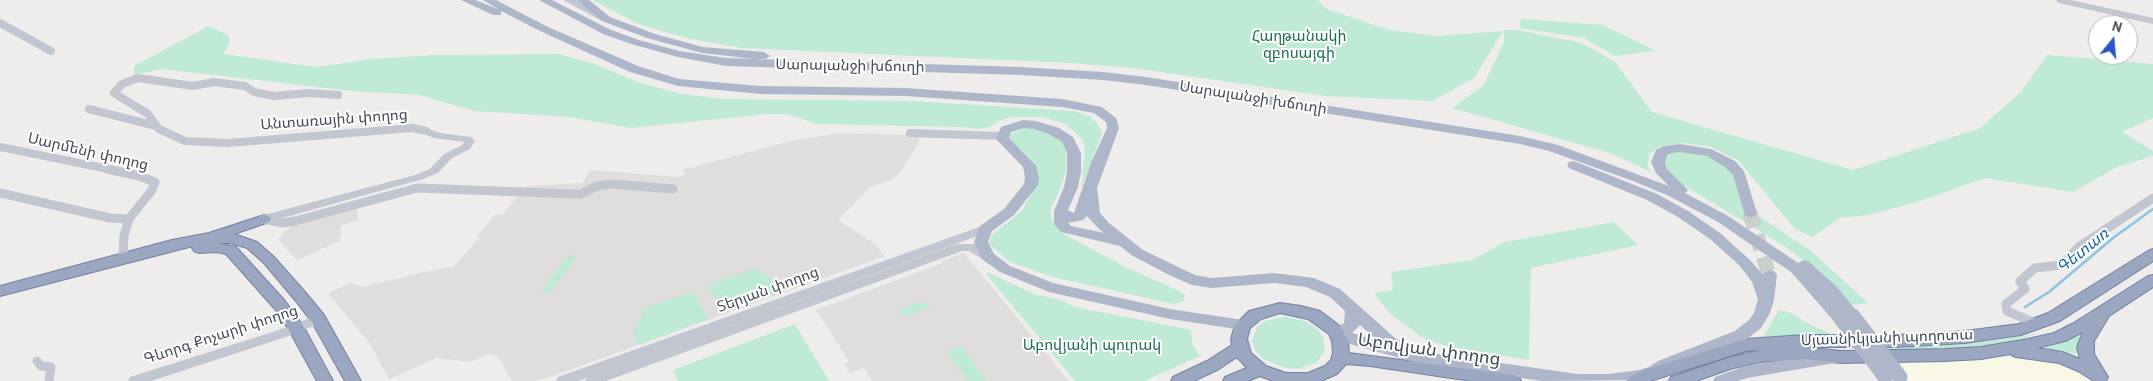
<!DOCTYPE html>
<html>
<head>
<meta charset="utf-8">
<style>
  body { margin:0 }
  #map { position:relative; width:2153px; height:381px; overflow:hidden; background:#efedec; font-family:"PT Sans",sans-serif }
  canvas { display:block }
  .north { position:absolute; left:2088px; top:15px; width:50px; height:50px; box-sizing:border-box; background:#fff; border:1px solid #b5b8bc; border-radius:50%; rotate:17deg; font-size:14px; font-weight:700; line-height:20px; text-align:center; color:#464d58 }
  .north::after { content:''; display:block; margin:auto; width:18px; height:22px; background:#2855cd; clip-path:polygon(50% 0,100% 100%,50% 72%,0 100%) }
</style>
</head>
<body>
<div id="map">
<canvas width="2153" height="381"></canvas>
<div class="north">N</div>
</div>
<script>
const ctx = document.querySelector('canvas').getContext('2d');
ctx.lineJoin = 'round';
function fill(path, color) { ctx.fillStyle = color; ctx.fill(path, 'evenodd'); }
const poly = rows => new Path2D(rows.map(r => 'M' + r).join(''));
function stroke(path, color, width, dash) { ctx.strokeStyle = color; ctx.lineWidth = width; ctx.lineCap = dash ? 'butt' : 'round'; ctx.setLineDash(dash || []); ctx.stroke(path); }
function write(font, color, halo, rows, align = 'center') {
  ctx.font = font + ' "PT Sans","Noto Sans Armenian",sans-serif'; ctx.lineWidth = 4; ctx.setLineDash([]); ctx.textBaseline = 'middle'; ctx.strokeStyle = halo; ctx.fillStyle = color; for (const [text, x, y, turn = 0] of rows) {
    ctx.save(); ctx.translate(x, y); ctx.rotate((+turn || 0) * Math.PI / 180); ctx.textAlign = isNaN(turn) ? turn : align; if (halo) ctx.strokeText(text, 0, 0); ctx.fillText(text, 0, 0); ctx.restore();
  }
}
const commercial = poly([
  [2018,357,2057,359,2097,381,1906,381,1900,361]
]);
const education = poly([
  [838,133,920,135,918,144,903,168,892,180,870,187,838,220,875,244,885,256,550,377,535,381,512,381,498,357,489,354,470,362,437,358,389,379,368,341,328,293,351,283,362,287,424,272,453,267,480,237,477,236,495,215,503,214,526,186,582,183,591,170,680,177,685,175,683,170,782,143],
  [357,209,358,220,341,225,341,235,338,237,342,240,297,260,278,239,291,226],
  [964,253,1069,381,872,381,864,368,850,373,844,364,849,361,816,310,943,263,942,261]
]);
const green = poly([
  [593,0,1319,0,1318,1,1327,9,1389,30,1437,36,1503,31,1474,78,1432,101,1326,96,1133,68,1071,63,742,48,686,38,638,24],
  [1521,19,1603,25,1656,51,1615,56,1584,38,1520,28],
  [209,26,228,35,230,41,224,54,316,67,373,59,434,55,559,54,594,64,640,83,682,94,723,99,911,101,1074,111,1089,116,1097,123,1102,133,1081,189,1085,150,1083,140,1066,124,1042,117,1011,117,998,121,990,127,978,129,962,127,817,124,787,114,767,114,631,128,569,117,474,111,419,95,352,91,161,69,134,75,134,66],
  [1504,30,1517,30,1582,43,1615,62,1652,112,1853,170,1980,128,2021,92,2047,55,2153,64,2153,118,2122,132,2153,151,2153,156,2117,167,2073,192,1985,178,1917,202,1868,215,1840,218,1812,237,1794,228,1739,161,1711,147,1685,143,1661,146,1649,154,1648,167,1651,172,1610,153,1452,108,1483,86,1504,42],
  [1023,128,1033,128,1049,133,1066,145,1066,171,1058,194,1051,208,1051,217,1060,232,1127,268,1177,290,1185,295,1184,301,1174,304,1053,277,1010,262,989,244,992,235,1022,211,1035,187,1035,168,1023,152,1010,141,1010,135],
  [1680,151,1707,155,1732,170,1744,214,1755,216,1756,214,1811,251,1868,303,1851,305,1803,260,1783,245,1670,177,1663,159,1671,153],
  [1614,222,1638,245,1531,268,1529,360,1450,347,1425,339,1389,313,1374,293,1393,290,1391,272,1472,260,1505,242],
  [568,255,577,256,551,292,542,291],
  [754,269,776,281,784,291,723,312,708,285],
  [989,273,1034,294,1060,300,1075,307,1191,330,1192,344,1200,356,1144,381,1075,381,986,274],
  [693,291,709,319,638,345,633,332,642,316,641,309],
  [919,303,925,303,930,307,904,317,899,309],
  [1779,310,1789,312,1807,323,1836,336,1763,337],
  [1284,317,1304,321,1316,328,1323,337,1325,351,1316,363,1297,369,1283,367,1263,359,1255,350,1252,340,1257,327,1265,321],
  [795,324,829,381,678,381,673,370],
  [2042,333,1996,345,1963,348,1885,349,1881,345,1960,344,1992,341],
  [2086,333,2078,353,2068,354,2040,350],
  [961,346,986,381,968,381,947,352]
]);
const stream = poly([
  [2025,307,2049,292,2113,238,2153,209]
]);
const primaryTunnel = poly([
  [1750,213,1769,275]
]);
const minorFar1 = poly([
  [0,23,51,51],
  [338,95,308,93,274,96,254,92,245,86,214,82,193,86,138,78,122,84,114,93,148,114,159,129,185,141,228,143,412,128,426,131],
  [89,109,156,126],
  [910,133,1003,136],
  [0,147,113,170]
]);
const minor = poly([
  [107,169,139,176,155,182,152,190,129,219,124,236,123,258],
  [0,193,110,218,129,219],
  [264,219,283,223,295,221,417,188,575,194,581,194,597,186,613,184,673,189],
  [2037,324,2007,311,2006,304,2025,289,2020,281,2035,268,2061,265,2080,246,2153,198],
  [37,361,41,366,51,367,49,381]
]);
const tertiary = poly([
  [2055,0,2071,0,2153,18,2153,24,2059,3,2055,0],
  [426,128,440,133,471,137,475,141,470,149,452,158,438,173,423,179,264,223,258,219,260,216,415,175,430,169,444,154,462,145,464,142,434,138,422,133,421,131,422,129,426,128],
  [985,225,989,226,991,229,989,232,602,372,957,244,975,244,992,254,994,257,992,260,984,260,969,251,962,251,606,381,585,381,587,378,578,381,556,381,558,377,985,225],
  [318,315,323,316,324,319,323,322,286,337,151,381,128,381,130,377,276,331,318,315]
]);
const secondary = poly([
  [563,0,576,0,611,19,610,21,602,21,563,0]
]);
const primary = poly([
  [461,0,475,0,498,9,483,0,496,0,548,27,638,66,679,79,760,86,906,88,1062,99,1102,107,1116,118,1119,128,1097,188,1100,213,1109,223,1143,250,1195,275,1212,278,1274,273,1314,278,1340,289,1395,338,1407,344,1409,349,1418,351,1577,374,1609,374,1646,369,1658,361,1735,331,1749,320,1754,313,1758,299,1752,282,1740,266,1710,239,1678,217,1647,200,1569,168,1567,165,1569,162,1574,161,1657,194,1688,211,1720,233,1750,260,1762,274,1769,270,1774,271,1777,275,1774,300,1770,313,1761,328,1747,339,1670,369,1650,380,1542,381,1418,363,1332,339,1330,335,1332,331,1344,323,1345,311,1330,297,1306,287,1274,283,1212,288,1192,285,1169,275,1133,256,1120,246,1061,232,1054,224,1054,211,1064,187,1067,172,1067,153,1062,142,1049,134,1034,129,1024,128,1011,132,1009,138,1036,166,1039,177,1038,185,1014,215,992,231,988,242,994,254,1010,266,1053,283,1170,309,1243,320,1249,321,1251,325,1249,329,1243,330,1170,319,1049,292,1000,272,983,260,974,242,980,226,1004,209,1024,184,1025,177,1023,167,996,139,1001,127,1023,120,1036,121,1059,128,1073,137,1081,153,1081,172,1078,187,1068,210,1074,213,1091,163,1107,128,1106,122,1094,113,1062,107,906,96,760,94,678,86,630,72,540,31,501,11,501,15,493,15,461,0],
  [1087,216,1099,229,1104,233,1071,226,1068,223,1083,220,1087,216],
  [1360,325,1377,340,1352,333,1360,325],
  [539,0,552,0,611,30,639,40,679,51,726,58,1021,67,1103,72,1146,77,1520,136,1558,145,1669,186,1656,173,1651,162,1656,150,1664,146,1680,144,1711,149,1735,161,1744,171,1757,213,1755,216,1750,217,1745,216,1733,175,1725,167,1707,156,1680,152,1672,153,1667,155,1665,162,1667,169,1688,190,1685,193,1728,216,1798,263,1804,260,1809,262,1836,286,1861,316,1859,320,1853,321,1846,318,1839,321,1833,320,1791,272,1718,222,1669,196,1633,181,1549,151,1520,144,1146,85,1103,80,1021,75,726,66,678,57,631,44,603,34,539,0],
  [577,0,589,0,610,17,655,34,703,47,764,52,770,56,764,60,702,53,647,38,602,21,577,0],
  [1835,352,1841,354,1843,358,1841,362,1747,378,1738,381,1713,381,1715,377,1745,366,1835,352]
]);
const trunk = poly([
  [264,215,269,216,271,219,269,222,234,234,257,242,274,257,305,292,324,315,361,381,345,381,312,322,295,300,264,263,247,248,231,243,218,243,236,247,285,301,302,324,333,381,317,381,289,330,275,309,226,254,217,252,199,253,194,251,192,248,193,246,0,296,0,286,172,240,209,233,264,215],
  [2153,249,2153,261,2060,321,2021,335,1965,343,1895,347,1805,347,1746,351,1650,381,1628,381,1630,377,1644,370,1746,339,1805,335,1895,335,1965,331,2019,324,2048,313,2148,251,2153,249],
  [2153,275,2153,287,2109,316,2094,341,2094,354,2108,377,2106,381,2094,381,2078,371,2059,363,2016,357,2010,354,1981,359,1945,361,1841,363,1805,359,1761,362,1733,368,1696,381,1669,381,1671,377,1731,357,1761,350,1805,347,1841,351,1945,349,1981,347,2028,339,2054,333,2072,324,2148,276,2153,275],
  [2083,332,2077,347,2080,359,2062,352,2037,348,2065,341,2083,332],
  [1280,303,1301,306,1320,311,1341,327,1348,341,1349,353,1513,375,1519,377,1521,381,1472,381,1370,366,1346,364,1337,374,1321,381,1273,381,1260,376,1248,381,1223,381,1225,377,1247,368,1237,357,1219,369,1194,381,1171,381,1173,377,1207,361,1232,345,1231,339,1235,325,1249,311,1280,303],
  [1280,313,1308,319,1329,334,1332,341,1333,353,1331,360,1325,366,1308,373,1286,373,1266,366,1251,353,1247,339,1250,328,1261,319,1280,313]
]);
const primaryBridge = poly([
  [1839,316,1885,377],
  [1853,316,1900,377]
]);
const parkNames = [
  ["Հաղթանակի",1299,37],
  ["զբոսայգի",1299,54],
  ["Աբովյանի պուրակ",1092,346]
];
const streetNames = [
  ["Սարալանջի խճուղի",850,66,1],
  ["Սարալանջի խճուղի",1253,98,9],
  ["Անտառային փողոց",334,120,-4],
  ["Սարմենի փողոց",88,152,13],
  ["Տերյան փողոց",768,290,-20],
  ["Գևորգ Քոչարի փողոց",221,335,-18],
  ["Մյասնիկյանի պողոտա",1887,338,-2]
];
const waterNames = [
  ["Գետառ",2083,251,-39]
];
const nearStreetnames = [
  ["Աբովյան փողոց",1429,350,8]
];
fill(commercial, '#f9f7e6');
fill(education, '#e0dedd');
fill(green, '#beead6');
stroke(stream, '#8ec3e3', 2.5);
stroke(primaryTunnel, '#cdcdce', 15, [15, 8]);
stroke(trunk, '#7382a3', 2);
stroke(minorFar1, '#c1c6d1', 8);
stroke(minor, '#c1c6d1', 9);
fill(tertiary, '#c1c6d1');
fill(secondary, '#c0c7d4');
fill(primary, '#aeb7c9');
fill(trunk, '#9ba7c0');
stroke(primaryBridge, '#aeb7c9', 15);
write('15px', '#1e7256', '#fff', parkNames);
write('15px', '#464d58', '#fff', streetNames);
write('italic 16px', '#186999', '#fff', waterNames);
write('18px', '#464d58', '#fff', nearStreetnames);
</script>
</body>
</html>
